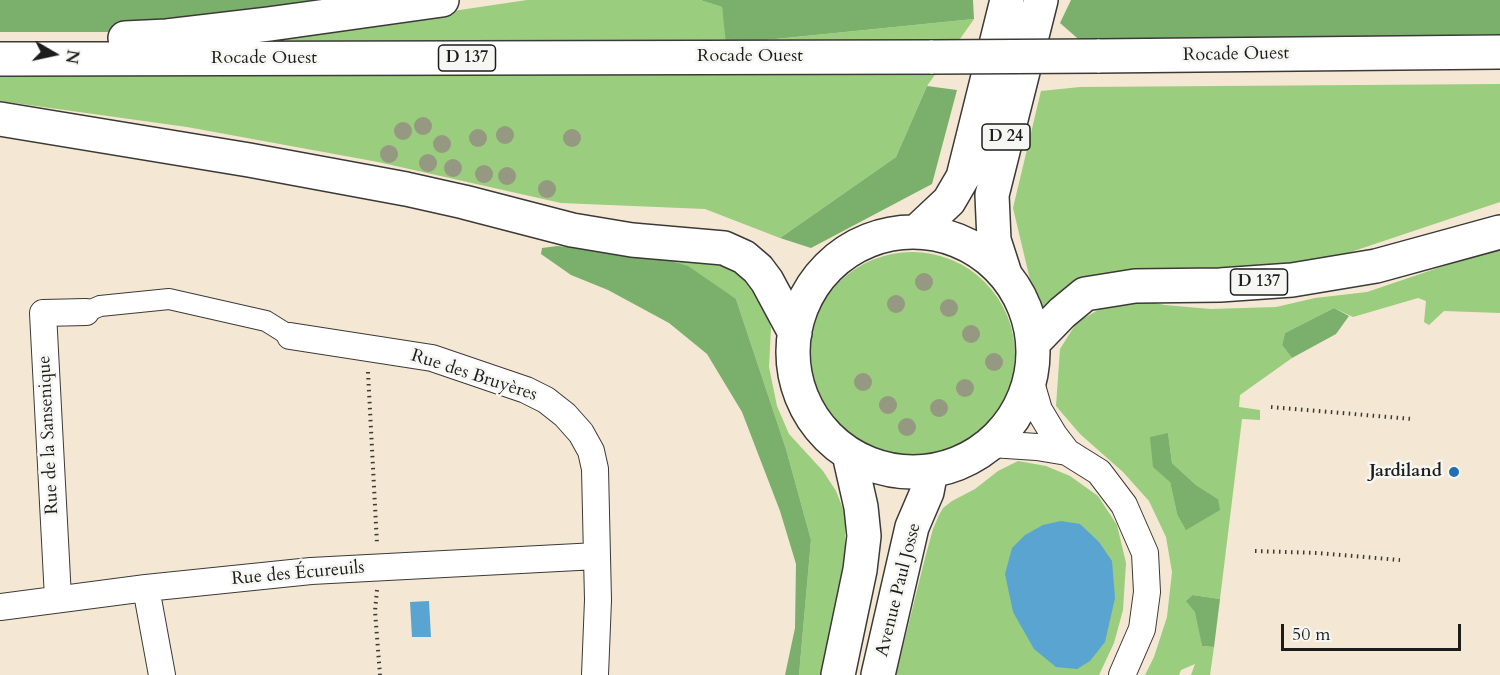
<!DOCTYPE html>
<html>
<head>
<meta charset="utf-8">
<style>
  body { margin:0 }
  #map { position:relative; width:1500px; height:675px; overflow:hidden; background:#f4e7d3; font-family:Cardo,serif }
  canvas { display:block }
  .north { position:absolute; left:24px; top:24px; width:60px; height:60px; -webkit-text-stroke:4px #f6f6f2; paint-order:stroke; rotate:99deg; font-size:16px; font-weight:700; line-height:24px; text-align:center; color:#1c1c1c }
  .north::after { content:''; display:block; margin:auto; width:21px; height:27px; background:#1c1c1c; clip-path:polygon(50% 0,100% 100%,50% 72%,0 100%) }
  .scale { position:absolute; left:1281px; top:624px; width:180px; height:27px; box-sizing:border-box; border:3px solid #1c1c1c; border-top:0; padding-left:8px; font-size:18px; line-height:21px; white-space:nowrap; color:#1c1c1c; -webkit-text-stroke:4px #f6f6f2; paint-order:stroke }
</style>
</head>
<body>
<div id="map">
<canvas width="1500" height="675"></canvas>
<div class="north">N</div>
<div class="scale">50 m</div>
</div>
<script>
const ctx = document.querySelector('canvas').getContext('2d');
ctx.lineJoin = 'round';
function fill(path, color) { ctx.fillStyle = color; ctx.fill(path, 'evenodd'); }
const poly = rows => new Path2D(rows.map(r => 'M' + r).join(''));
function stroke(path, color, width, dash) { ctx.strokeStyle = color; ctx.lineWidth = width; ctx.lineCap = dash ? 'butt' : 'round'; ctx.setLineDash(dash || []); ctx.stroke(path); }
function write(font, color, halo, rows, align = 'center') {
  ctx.font = font + ' Cardo,serif'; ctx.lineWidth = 5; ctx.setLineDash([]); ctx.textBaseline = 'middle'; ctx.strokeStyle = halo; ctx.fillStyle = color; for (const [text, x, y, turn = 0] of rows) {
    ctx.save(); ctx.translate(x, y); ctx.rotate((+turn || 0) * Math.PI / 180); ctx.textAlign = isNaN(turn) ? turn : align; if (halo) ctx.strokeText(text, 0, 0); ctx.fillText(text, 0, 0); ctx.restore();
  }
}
const green = poly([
  [527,0,700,0,722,7,727,44,974,19,927,86,896,157,780,238,705,209,561,203,378,162,187,127,0,101,0,69,305,33],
  [1500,84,1500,202,1294,271,1043,313,1032,288,1013,208,1041,91,1080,87],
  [1500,247,1500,313,1444,311,1429,325,1424,322,1426,301,1418,298,1353,317,1334,308,1285,333,1282,345,1292,358,1240,395,1239,407,1260,410,1260,420,1242,419,1220,599,1193,595,1202,646,1214,647,1210,675,1191,675,1195,664,1181,670,1179,675,1145,675,1154,657,1167,617,1172,572,1166,537,1149,501,1123,472,1080,434,1056,406,1060,349,1077,322,1107,305,1140,300,1165,305,1211,309,1276,307,1315,298,1367,292],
  [1168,433,1172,463,1196,485,1218,499,1177,514,1170,482],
  '809 355a103 103 0 1 1 206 0a103 103 0 1 1-206 0Z',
  [662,258,720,262,737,273,761,296,771,328,769,367,777,406,789,434,823,471,836,491,845,514,845,555,842,575,820,675,799,675,811,540,786,449,736,299],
  [1018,461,1046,466,1070,476,1098,496,1117,525,1126,563,1123,610,1114,643,1099,675,896,675,925,558,933,529,939,515,943,508,952,501,975,489,998,471]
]);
const forest = poly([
  [0,0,338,0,151,32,0,32],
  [700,0,973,0,974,19,726,44,722,7],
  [1071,0,1500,0,1500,34,1084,44,1060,23],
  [927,86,957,90,932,184,811,248,780,238,896,157],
  [557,246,647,254,688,266,736,299,786,449,811,540,799,675,785,675,795,628,796,564,780,511,742,412,707,354,669,323,608,290,571,275,541,254,542,248],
  [1334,308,1349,316,1336,334,1292,358,1282,345,1285,333],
  [1168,433,1172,463,1196,485,1218,499,1220,510,1186,530,1177,514,1170,482,1153,467,1150,437],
  [1193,595,1220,599,1214,647,1202,646,1195,612,1186,601]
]);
const water = poly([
  [1061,521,1080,524,1099,542,1112,561,1115,598,1105,642,1090,661,1077,669,1056,667,1034,649,1013,612,1005,574,1012,548,1025,535,1043,525],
  [429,601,431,637,412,637,410,602]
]);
const path = poly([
  [368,372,377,544],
  [1271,407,1412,419],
  [1255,551,1317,553,1400,560],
  [377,590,375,611,380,675]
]);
const pedestrian = poly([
  [86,312,100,306,169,299,266,321,290,336]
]);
const minor = poly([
  [290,336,432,358,526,390,546,400,565,415,581,433,591,451,595,469,598,600,595,675],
  [1030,379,1039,410,1054,435,1067,452,1099,472,1124,505,1145,553,1147,592,1142,629,1122,675],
  [991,444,1037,447,1067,452],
  [146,588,162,675],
  [58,598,43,313,86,312],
  [0,607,146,588,311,571,597,556]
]);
const primary = poly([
  [125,38,167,36,269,24,442,0],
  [1097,56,1500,52],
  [0,59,933,57],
  [0,119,249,160,406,189,464,202,572,230,632,240,724,248,744,257,758,269,767,281,795,333],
  [916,232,949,201,963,177,1007,0],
  '793 352a120 120 0 1 1 240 0a120 120 0 1 1-240 0Z',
  [1005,274,994,240,992,195,1041,0],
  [1033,343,1062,313,1085,294,1135,286,1220,285,1292,280,1376,266,1500,232],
  [838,675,860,570,864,536,861,507,849,454],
  [878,675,912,527,927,492,931,471]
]);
const primaryBridge = poly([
  [933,57,1097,56]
]);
const trees = [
  [423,126],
  [403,131],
  [505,135],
  [478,138],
  [572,138],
  [442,144],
  [389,154],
  [428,163],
  [453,168],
  [484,174],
  [507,176],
  [547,189],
  [924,282],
  [896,304],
  [949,308],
  [971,334],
  [994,362],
  [863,382],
  [965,388],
  [888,405],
  [939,408],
  [907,427]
];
const markers = [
  [1454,472,6,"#1f6fb2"]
];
const shields = [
  [467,58,57],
  [1006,137,48],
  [1259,282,57]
];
const shieldNames = [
  ["D 137",467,58],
  ["D 24",1006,137],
  ["D 137",1259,282]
];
const streetNames = [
  ["Rocade Ouest",1236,55,-1],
  ["Rocade Ouest",750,57],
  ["Rocade Ouest",264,59],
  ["Rue des Bruyères",474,376,18],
  ["Rue de la Sansenique",49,435,-93],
  ["Rue des Écureuils",298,574,-5],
  ["Avenue Paul Josse",899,590,-76]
];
const poiNames = [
  ["Jardiland",1442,472]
];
fill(green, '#9acd7d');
fill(forest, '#7bb06c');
fill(water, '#5aa4d2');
stroke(pedestrian, '#3c3a37', 22);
stroke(minor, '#3c3a37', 28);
stroke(primary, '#3c3a37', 36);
stroke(path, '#3c3a37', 4, [1.5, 4.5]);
stroke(pedestrian, '#fff', 20);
stroke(minor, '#fff', 26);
stroke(primary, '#fff', 33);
stroke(primaryBridge, '#3c3a37', 36, []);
stroke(primaryBridge, '#fff', 33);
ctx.fillStyle = '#959981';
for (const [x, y] of trees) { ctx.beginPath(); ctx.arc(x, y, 9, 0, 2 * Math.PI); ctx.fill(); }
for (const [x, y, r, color] of markers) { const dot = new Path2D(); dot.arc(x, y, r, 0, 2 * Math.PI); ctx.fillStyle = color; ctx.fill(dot); stroke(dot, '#f6f6f2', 2); }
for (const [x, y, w] of shields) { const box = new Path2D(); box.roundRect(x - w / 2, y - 13, w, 26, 4.5); ctx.fillStyle = '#f6f6f2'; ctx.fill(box); stroke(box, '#1c1c1c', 1.5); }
write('bold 16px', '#1c1c1c', null, shieldNames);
write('18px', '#1c1c1c', '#f6f6f2', streetNames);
write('bold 18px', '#1c1c1c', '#f6f6f2', poiNames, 'right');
</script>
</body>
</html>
